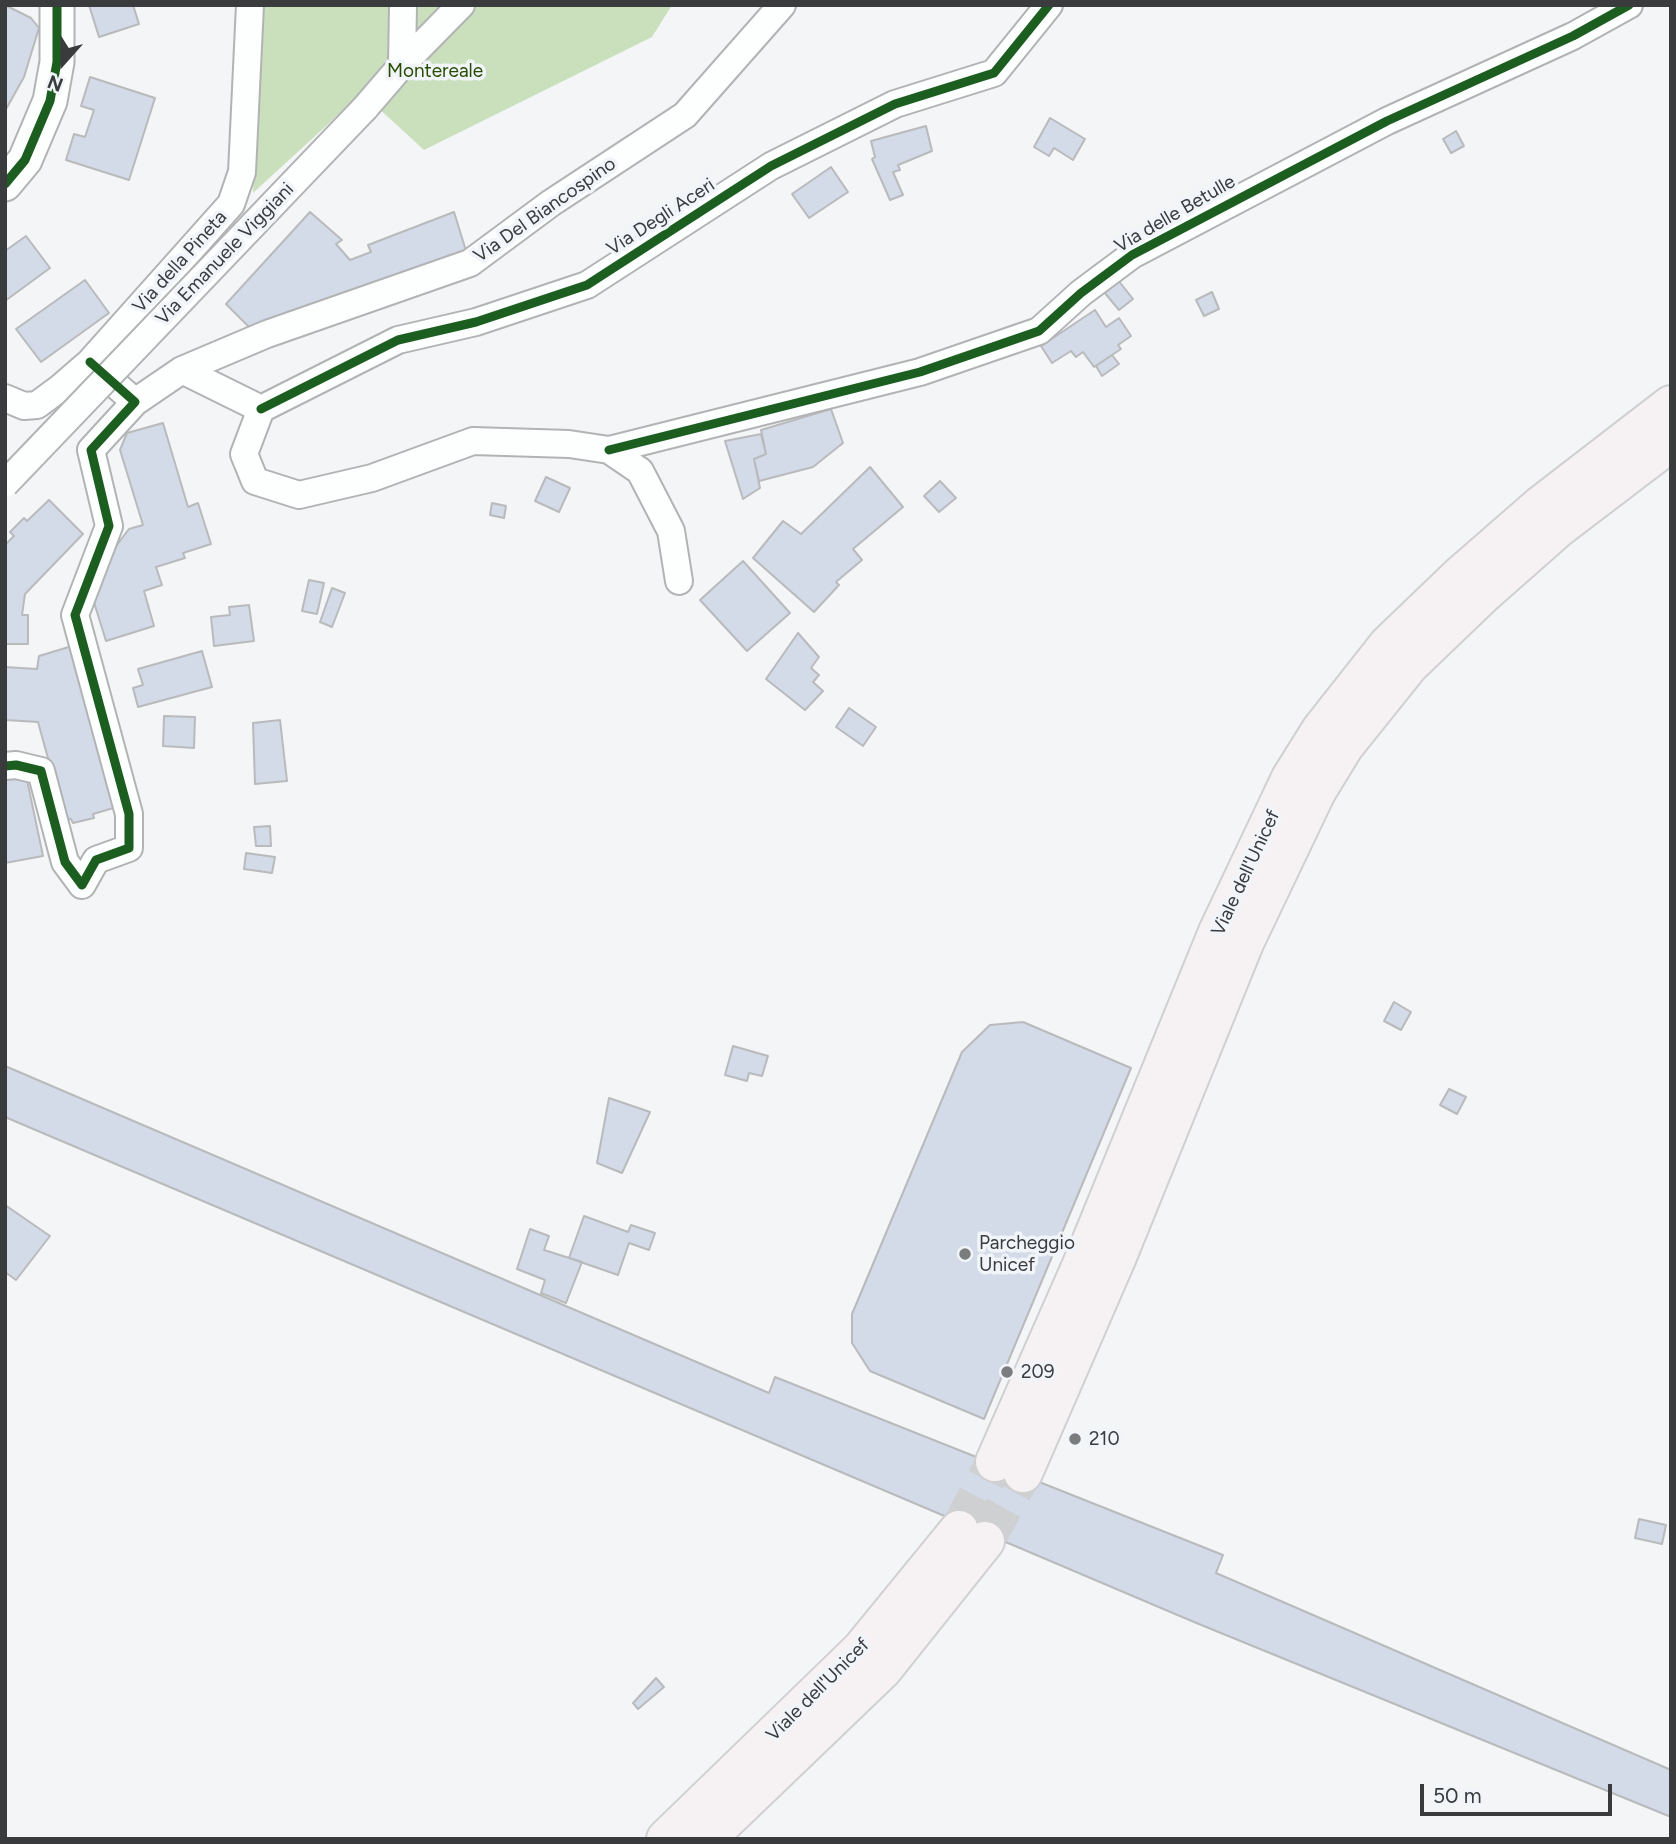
<!DOCTYPE html>
<html>
<head>
<meta charset="utf-8">
<style>
  body { margin:0 }
  #map { position:relative; width:1676px; height:1844px; overflow:hidden; background:#f3f5f7; font-family:Figtree,sans-serif }
  canvas { display:block }
  .frame { position:absolute; inset:0; border:7px solid #3a3b3d; pointer-events:none }
  .north { position:absolute; left:28px; top:28px; width:70px; height:70px; -webkit-text-stroke:5px #f1f4f9; paint-order:stroke; rotate:201deg; font-size:19px; font-weight:700; line-height:28px; text-align:center; color:#3a3b3d }
  .north::after { content:''; display:block; margin:auto; width:24px; height:32px; background:#3a3b3d; clip-path:polygon(50% 0,100% 100%,50% 72%,0 100%) }
  .scale { position:absolute; left:1420px; top:1784px; width:192px; height:32px; box-sizing:border-box; border:4px solid #3a3b3d; border-top:0; padding-left:9px; font-size:21px; line-height:24px; white-space:nowrap; color:#3a3b3d; -webkit-text-stroke:5px #f1f4f9; paint-order:stroke }
</style>
</head>
<body>
<div id="map">
<canvas width="1676" height="1844"></canvas>
<div class="frame"></div>
<div class="north">N</div>
<div class="scale">50 m</div>
</div>
<script>
const ctx = document.querySelector('canvas').getContext('2d');
ctx.lineJoin = 'round';
function fill(path, color) { ctx.fillStyle = color; ctx.fill(path, 'evenodd'); }
const poly = rows => new Path2D(rows.map(r => 'M' + r).join(''));
function stroke(path, color, width, dash) { ctx.strokeStyle = color; ctx.lineWidth = width; ctx.lineCap = dash ? 'butt' : 'round'; ctx.setLineDash(dash || []); ctx.stroke(path); }
function write(font, color, halo, rows, align = 'center') {
  ctx.font = font + ' Figtree,sans-serif'; ctx.lineWidth = 7; ctx.setLineDash([]); ctx.textBaseline = 'middle'; ctx.strokeStyle = halo; ctx.fillStyle = color; for (const [text, x, y, turn = 0] of rows) {
    ctx.save(); ctx.translate(x, y); ctx.rotate((+turn || 0) * Math.PI / 180); ctx.textAlign = isNaN(turn) ? turn : align; if (halo) ctx.strokeText(text, 0, 0); ctx.fillText(text, 0, 0); ctx.restore();
  }
}
const green = poly([
  [260,5,672,5,652,37,424,150,362,93,253,193]
]);
const building = poly([
  [5,5,31,18,39,28,24,77,5,111,5,5],
  [89,5,133,5,139,24,99,37,89,5],
  [90,77,155,98,129,180,66,160,74,134,85,137,94,110,81,106,90,77],
  [1050,118,1085,139,1073,160,1054,148,1049,156,1034,147,1050,118],
  [926,126,932,151,898,165,900,170,893,172,903,195,890,200,872,159,875,157,871,141,926,126],
  [1456,131,1464,146,1451,153,1443,139,1456,131],
  [831,167,848,192,809,218,792,194,831,167],
  [310,212,342,240,336,244,350,260,371,252,368,245,454,212,467,254,253,331,226,304,310,212],
  [26,236,50,268,5,301,5,251,26,236],
  [85,280,109,313,41,362,16,329,85,280],
  [1118,280,1133,299,1119,310,1104,292,1118,280],
  [1212,292,1219,309,1204,316,1196,300,1212,292],
  [1095,310,1106,327,1119,318,1131,336,1118,345,1121,349,1094,367,1083,352,1076,357,1071,351,1052,363,1041,346,1095,310],
  [1112,355,1119,364,1102,376,1096,366,1112,355],
  [831,409,843,443,813,467,759,481,754,459,766,454,761,430,831,409],
  [163,423,188,507,198,503,211,544,183,553,185,558,156,567,162,585,144,591,154,626,106,641,88,583,129,529,143,525,120,450,127,433,163,423],
  [761,434,766,454,754,459,760,488,743,499,725,441,761,434],
  [870,467,903,507,853,549,862,560,836,582,839,585,814,612,753,558,783,521,801,534,870,467],
  [546,477,570,488,559,512,535,501,546,477],
  [940,481,956,498,939,512,924,496,940,481],
  [49,500,83,534,25,594,22,615,28,615,28,644,5,644,5,545,14,536,10,532,24,518,27,521,49,500],
  [492,503,506,506,504,518,490,515,492,503],
  [743,561,790,613,747,651,700,600,743,561],
  [309,580,324,583,317,614,302,611,309,580],
  [332,588,345,593,332,627,320,622,332,588],
  [249,605,254,641,214,646,211,617,230,615,229,607,249,605],
  [798,633,819,657,811,668,819,675,813,682,823,691,805,710,766,679,798,633],
  [72,646,117,807,93,814,94,818,73,823,71,819,65,820,38,722,5,720,5,667,37,669,39,656,72,646],
  [202,651,212,687,138,707,133,688,143,685,138,669,202,651],
  [849,708,876,727,863,746,836,727,849,708],
  [164,716,195,717,194,748,163,746,164,716],
  [280,720,287,781,255,784,253,723,280,720],
  [26,775,43,856,5,863,5,779,26,775],
  [270,826,271,846,256,846,254,827,270,826],
  [246,853,275,857,272,873,244,869,246,853],
  [1394,1002,1411,1012,1401,1030,1384,1021,1394,1002],
  [1023,1022,1131,1068,984,1419,870,1371,852,1343,852,1314,962,1052,990,1025,1023,1022],
  [733,1046,768,1056,762,1076,749,1073,747,1081,725,1075,733,1046],
  [5,1066,769,1393,775,1377,1223,1555,1216,1573,1671,1770,1671,1817,1194,1622,5,1117,5,1066],
  [1449,1089,1466,1097,1457,1114,1440,1105,1449,1089],
  [609,1098,650,1112,622,1173,597,1163,609,1098],
  [5,1205,50,1236,16,1280,5,1272,5,1205],
  [584,1216,628,1232,631,1225,655,1233,649,1250,629,1243,618,1275,569,1258,584,1216],
  [530,1229,549,1236,544,1250,582,1262,566,1303,541,1293,545,1280,517,1269,530,1229],
  [1639,1519,1666,1525,1662,1544,1635,1538,1639,1519],
  [656,1678,664,1687,638,1709,633,1703,656,1678]
]);
const primaryTunnel = poly([
  [959,1530,995,1462],
  [985,1541,1023,1473]
]);
const minor = poly([
  [402,65,461,5],
  [365,108,402,65,403,5],
  [182,370,267,334,470,263,551,203,685,115,782,5],
  [5,398,24,406,37,405,60,388,90,362,231,204,242,172,250,5],
  [135,402,182,370,261,409],
  [261,409,398,340,476,322,587,285,771,166,895,104,994,73,1049,5],
  [261,409,244,454,255,481,299,495,372,478,473,441,569,444,609,450,640,471,671,531,679,581],
  [609,450,920,372,1039,331,1081,293,1132,255,1387,121,1573,36,1629,5],
  [5,766,16,765,41,771,65,862,82,885,96,860,129,848,129,814,75,615,109,526,91,450,135,402,90,362]
]);
const tertiary = poly([
  [5,184,25,160,50,101,57,62,57,5]
]);
const primary = poly([
  [995,1462,1081,1267,1218,932,1291,778,1321,730,1388,645,1462,574,1540,506,1671,405],
  [1023,1473,1116,1259,1244,943,1316,792,1344,746,1409,665,1482,595,1558,528,1671,442],
  [666,1839,861,1650,959,1530],
  [706,1839,883,1669,985,1541]
]);
const minorBridge = poly([
  [5,484,365,108]
]);
const cycleway = poly([
  [5,184,25,160,50,101,57,62,57,5],
  [261,409,398,340,476,322,587,285,771,166,895,104,994,73,1049,5],
  [609,450,920,372,1039,331,1081,293,1132,255,1387,121,1573,36,1629,5],
  [5,766,16,765,41,771,65,862,82,885,96,860,129,848,129,814,75,615,109,526,91,450,135,402,90,362]
]);
const markers = [
  [965,1254,7,"#7b7c7e"],
  [1007,1372,7,"#7b7c7e"],
  [1075,1439,7,"#7b7c7e"]
];
const parkNames = [
  ["Montereale",435,71]
];
const streetNames = [
  ["Via Del Biancospino",545,210,-35],
  ["Via delle Betulle",1175,214,-30],
  ["Via Degli Aceri",661,217,-33],
  ["Via Emanuele Viggiani",225,254,-46],
  ["Via della Pineta",180,262,-48],
  ["Viale dell'Unicef",1246,873,-65],
  ["Viale dell'Unicef",818,1690,-45]
];
const poiNames = [
  ["Parcheggio",979,1243],
  ["Unicef",979,1265],
  ["209",1021,1372],
  ["210",1089,1439]
];
fill(green, '#cae0bd');
fill(building, '#d3dae8');
stroke(building, '#b9babc', 2);
stroke(primaryTunnel, '#ced0d2', 38, [38, 19]);
stroke(minor, '#b2b3b4', 30);
stroke(tertiary, '#b2b3b4', 37);
stroke(primary, '#d0d0d1', 42);
stroke(minor, '#fdfefe', 26);
stroke(tertiary, '#fdfefe', 33);
stroke(primary, '#f6f2f3', 38);
stroke(minorBridge, '#b2b3b4', 30, []);
stroke(minorBridge, '#fdfefe', 26);
stroke(cycleway, '#1b5e20', 9);
for (const [x, y, r, color] of markers) { const dot = new Path2D(); dot.arc(x, y, r, 0, 2 * Math.PI); ctx.fillStyle = color; ctx.fill(dot); stroke(dot, '#f1f4f9', 2.5); }
write('19px', '#274c00', '#f1f4f9', parkNames);
write('19px', '#3a3b3d', '#f1f4f9', streetNames);
write('19px', '#3a3b3d', '#f1f4f9', poiNames, 'left');
</script>
</body>
</html>
